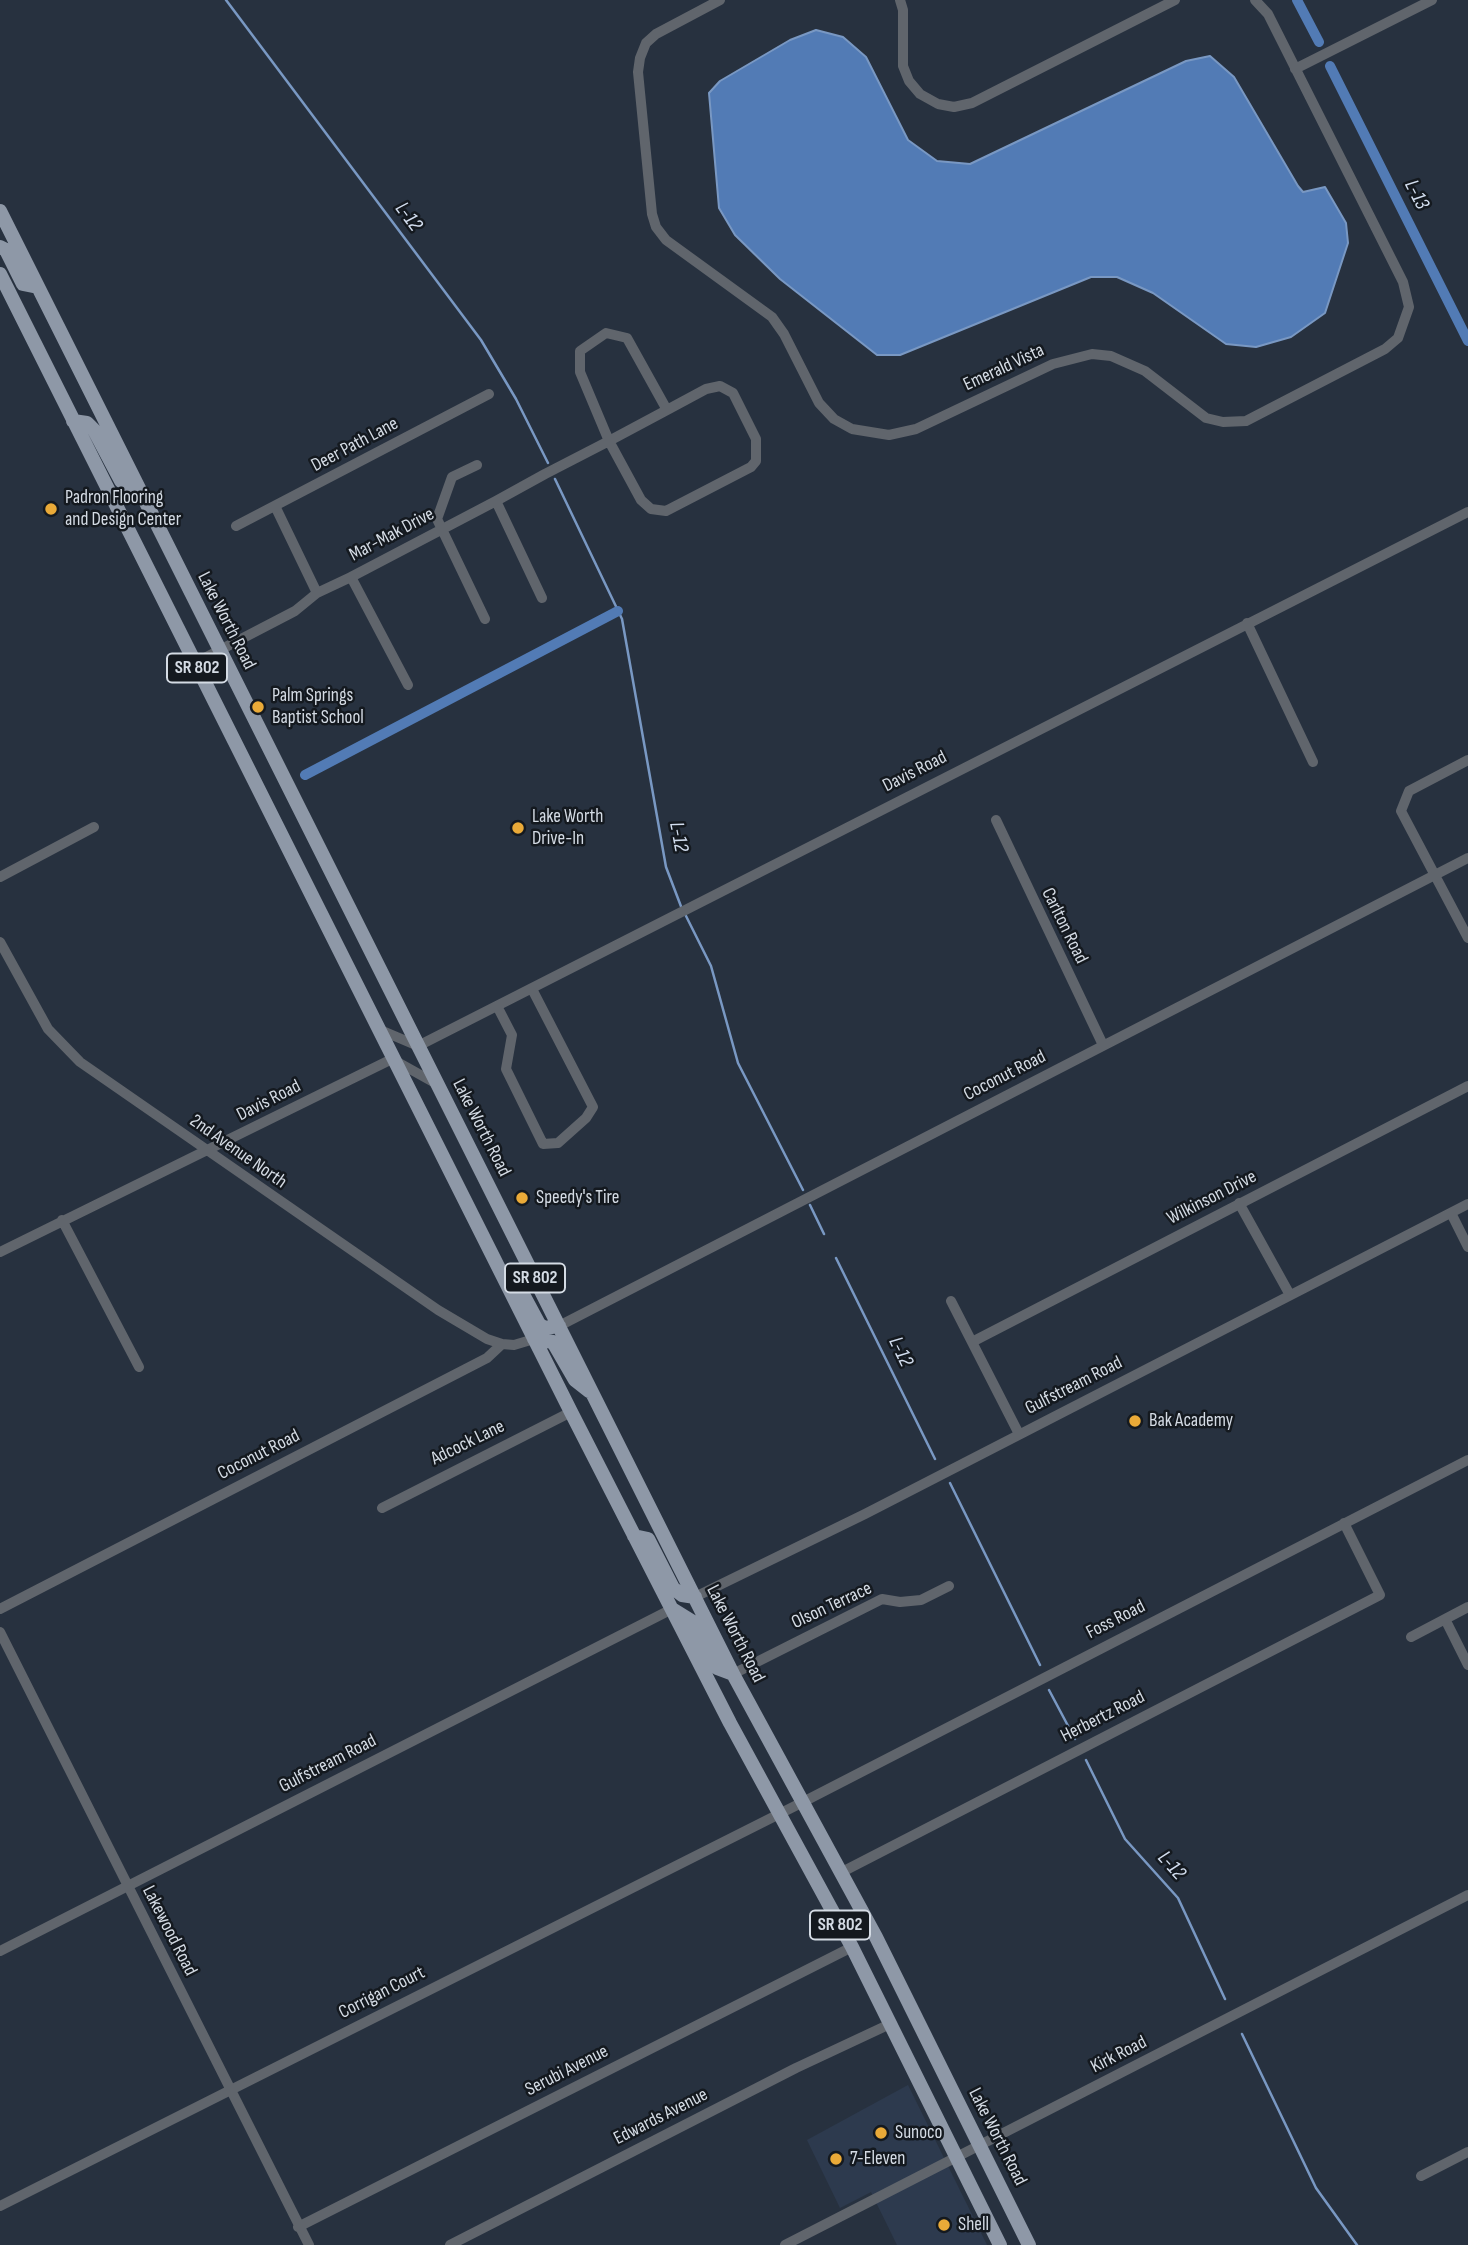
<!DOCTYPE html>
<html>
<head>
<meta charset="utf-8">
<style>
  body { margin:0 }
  canvas { display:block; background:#27313f }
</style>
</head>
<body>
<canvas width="1468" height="2245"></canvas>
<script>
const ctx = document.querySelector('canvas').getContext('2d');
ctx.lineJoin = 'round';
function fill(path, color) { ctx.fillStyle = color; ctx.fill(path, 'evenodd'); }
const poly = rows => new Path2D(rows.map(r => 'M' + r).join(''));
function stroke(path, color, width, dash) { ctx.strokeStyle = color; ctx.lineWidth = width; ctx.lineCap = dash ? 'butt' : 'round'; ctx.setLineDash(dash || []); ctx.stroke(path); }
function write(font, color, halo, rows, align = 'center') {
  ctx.font = font + ' "Sofia Sans Condensed",sans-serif'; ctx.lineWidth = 5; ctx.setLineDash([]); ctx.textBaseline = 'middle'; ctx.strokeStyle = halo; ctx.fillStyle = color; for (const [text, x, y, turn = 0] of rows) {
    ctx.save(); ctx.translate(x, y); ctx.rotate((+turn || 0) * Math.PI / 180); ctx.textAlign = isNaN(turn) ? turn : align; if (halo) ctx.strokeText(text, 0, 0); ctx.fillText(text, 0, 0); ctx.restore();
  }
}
const built = poly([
  [908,2085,987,2245,897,2245,871,2192,840,2208,807,2140]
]);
const water = poly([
  [816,30,843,37,866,57,908,140,937,161,970,164,1186,61,1210,56,1234,77,1298,186,1303,192,1325,187,1346,223,1348,243,1325,313,1291,337,1256,347,1226,344,1153,293,1117,277,1091,277,900,355,877,355,780,279,735,235,719,208,709,93,720,81,790,40,816,30]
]);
const stream = poly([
  [226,0,481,340,516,399,548,463],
  [555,479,622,619,666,867,682,909],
  [685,914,711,966,738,1063,803,1190],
  [810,1205,824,1234],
  [836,1258,935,1459],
  [950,1483,1040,1665],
  [1049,1690,1075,1739],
  [1086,1760,1125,1839,1178,1898,1225,1999],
  [1242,2034,1316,2188,1357,2245]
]);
const canal = poly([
  [1297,0,1319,42],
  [1330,66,1468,341],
  [305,775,618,611]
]);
const minor = poly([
  [720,0,656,34,646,43,640,58,638,72,652,214,656,227,666,240,772,317,784,334,819,403,834,419,852,429,889,435,916,429,1053,364,1092,354,1111,356,1145,371,1206,418,1223,422,1246,421,1385,349,1398,338,1409,307,1403,282,1268,14,1255,0],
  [900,0,903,10,903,66,909,81,920,94,938,104,954,107,972,103,1175,0],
  [1295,69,1432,0],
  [477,465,452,477,437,519,485,619],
  [496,501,542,598],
  [275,506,317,593],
  [236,526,489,394],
  [351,577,408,685],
  [1247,623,1313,762],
  [195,663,295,611,317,593,351,577,496,501,545,474,609,441,667,410,706,389,720,386,733,393,756,439,756,461,751,467,666,511,651,509,641,500,609,441,580,372,580,351,606,333,627,338,667,410],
  [1468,760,1409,791,1401,811,1468,938],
  [996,820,1103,1045],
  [0,877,94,827],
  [0,942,48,1029,80,1062,438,1310,487,1339,502,1344,514,1345,534,1339],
  [497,1006,512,1035,506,1069,543,1144,558,1143,586,1118,593,1107,532,989],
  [378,1029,418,1046,1468,512],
  [1239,1203,1290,1295],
  [1451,1213,1468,1247],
  [62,1220,139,1367],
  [0,1252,392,1059,435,1083],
  [951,1301,1019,1434],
  [559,1326,1468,858],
  [972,1342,1468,1086],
  [382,1508,571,1412],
  [695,1597,865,1514,1468,1204],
  [0,1609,487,1358,502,1344],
  [1445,1619,1468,1665],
  [0,1632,309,2245],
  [1411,1637,1468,1607],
  [733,1674,882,1599,900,1602,921,1600,949,1586],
  [842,1872,1380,1595,1344,1523],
  [0,1951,672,1609],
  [1421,2176,1468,2152],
  [0,2206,803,1802,1468,1460],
  [298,2227,852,1947],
  [450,2245,796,2068,890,2024],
  [785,2245,1468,1895]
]);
const major = poly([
  [0,211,733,1674,876,1937,1029,2245],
  [0,247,6,250,23,284,38,287],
  [0,274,571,1412,730,1723,852,1947,1000,2245],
  [73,421,87,423,94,430,121,481,129,486,136,484],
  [505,1272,518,1285,539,1324,544,1328,559,1326],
  [534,1339,553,1342,575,1380,589,1391],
  [634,1536,648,1539,673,1588,682,1595,695,1597],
  [672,1609,693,1622,717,1668,733,1674]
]);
const markers = [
  [51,509,7,"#eaaa38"],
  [258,707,7,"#eaaa38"],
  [518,828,7,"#eaaa38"],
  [522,1198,7,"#eaaa38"],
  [1135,1421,7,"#eaaa38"],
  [881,2133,7,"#eaaa38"],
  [836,2159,7,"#eaaa38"],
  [944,2225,7,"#eaaa38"]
];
const shields = [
  [197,668,60],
  [535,1278,60],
  [840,1925,60]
];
const shieldNames = [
  ["SR 802",197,668],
  ["SR 802",535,1278],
  ["SR 802",840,1925]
];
const streetNames = [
  ["Emerald Vista",1004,368,-25],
  ["Deer Path Lane",355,445,-28],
  ["Mar-Mak Drive",392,535,-28],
  ["Lake Worth Road",226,621,63],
  ["Davis Road",915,772,-27],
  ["Carlton Road",1064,926,64],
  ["Coconut Road",1005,1076,-27],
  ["Davis Road",269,1101,-27],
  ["Lake Worth Road",481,1128,63],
  ["2nd Avenue North",238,1152,35],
  ["Wilkinson Drive",1212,1198,-27],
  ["Gulfstream Road",1074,1386,-27],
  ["Adcock Lane",468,1443,-26],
  ["Coconut Road",259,1455,-27],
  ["Olson Terrace",832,1606,-25],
  ["Foss Road",1116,1620,-27],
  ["Lake Worth Road",735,1634,63],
  ["Herbertz Road",1103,1717,-27],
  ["Gulfstream Road",328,1764,-27],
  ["Lakewood Road",169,1931,63],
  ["Corrigan Court",382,1993,-27],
  ["Kirk Road",1119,2055,-27],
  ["Serubi Avenue",567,2071,-27],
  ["Edwards Avenue",661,2117,-27],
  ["Lake Worth Road",997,2137,63]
];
const poiNames = [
  ["Padron Flooring",65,498],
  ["and Design Center",65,520],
  ["Palm Springs",272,696],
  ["Baptist School",272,718],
  ["Lake Worth",532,817],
  ["Drive-In",532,839],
  ["Speedy's Tire",536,1198],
  ["Bak Academy",1149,1421],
  ["Sunoco",895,2133],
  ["7-Eleven",850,2159],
  ["Shell",958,2225]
];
const waterNames = [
  ["L-13",1416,195,63],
  ["L-12",408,217,53],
  ["L-12",678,837,79],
  ["L-12",900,1352,64],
  ["L-12",1171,1866,48]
];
fill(built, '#2d3a4e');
fill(water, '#527bb5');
stroke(water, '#7998c3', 2);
stroke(stream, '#7998c3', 2.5);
stroke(canal, '#527bb5', 10);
stroke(minor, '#60656c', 10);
stroke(major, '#8e98a7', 14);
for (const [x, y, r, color] of markers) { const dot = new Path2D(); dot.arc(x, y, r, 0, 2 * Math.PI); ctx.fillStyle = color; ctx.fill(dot); stroke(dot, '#14191f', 2.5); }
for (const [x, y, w] of shields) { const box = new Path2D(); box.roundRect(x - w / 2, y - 14.5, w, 29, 5); ctx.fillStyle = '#14191f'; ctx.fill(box); stroke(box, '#d4dbe4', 2); }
write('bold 18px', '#d4dbe4', null, shieldNames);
write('19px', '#d4dbe4', '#14191f', streetNames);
write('19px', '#d4dbe4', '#14191f', poiNames, 'left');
write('italic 21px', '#d2ddee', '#14191f', waterNames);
</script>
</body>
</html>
